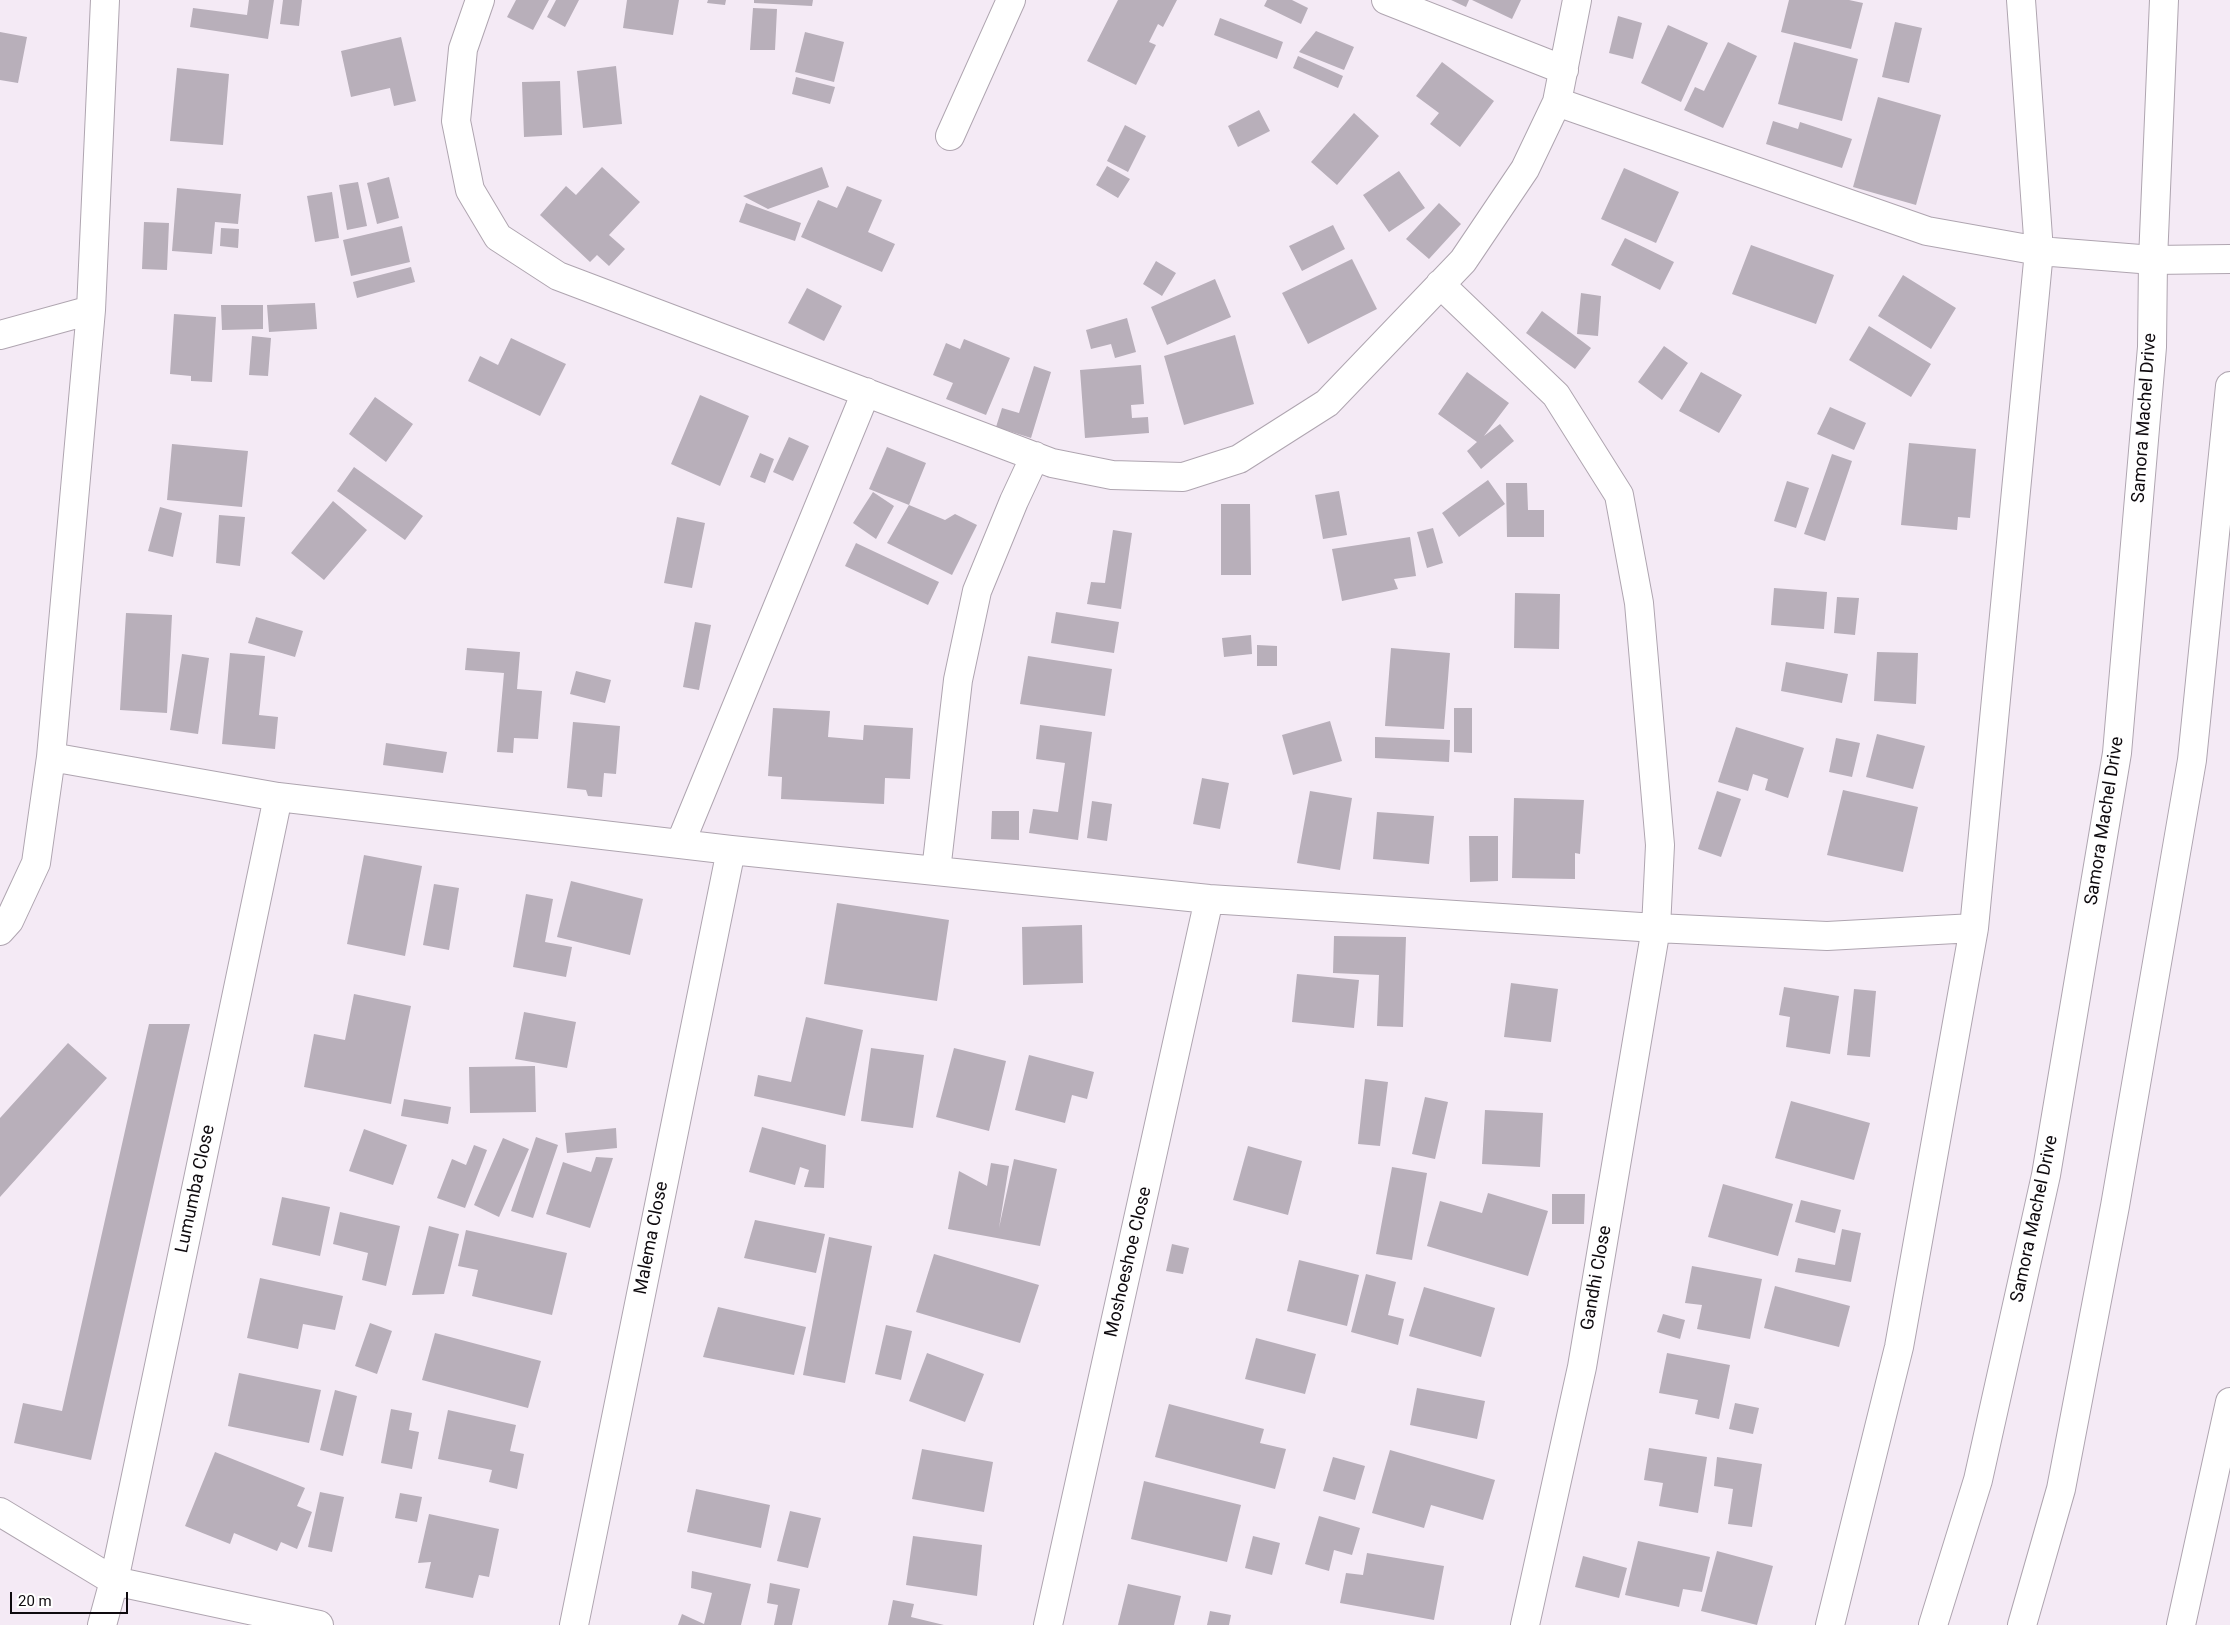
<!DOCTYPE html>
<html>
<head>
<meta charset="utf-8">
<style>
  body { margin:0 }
  #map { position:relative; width:2230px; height:1625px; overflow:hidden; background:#f4eaf5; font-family:Roboto,sans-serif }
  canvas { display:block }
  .scale { position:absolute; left:10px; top:1592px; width:118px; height:22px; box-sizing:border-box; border:2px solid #0e0a0e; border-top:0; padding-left:6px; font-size:15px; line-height:18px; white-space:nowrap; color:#0e0a0e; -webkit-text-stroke:4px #fff; paint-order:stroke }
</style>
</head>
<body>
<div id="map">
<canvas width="2230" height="1625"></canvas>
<div class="scale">20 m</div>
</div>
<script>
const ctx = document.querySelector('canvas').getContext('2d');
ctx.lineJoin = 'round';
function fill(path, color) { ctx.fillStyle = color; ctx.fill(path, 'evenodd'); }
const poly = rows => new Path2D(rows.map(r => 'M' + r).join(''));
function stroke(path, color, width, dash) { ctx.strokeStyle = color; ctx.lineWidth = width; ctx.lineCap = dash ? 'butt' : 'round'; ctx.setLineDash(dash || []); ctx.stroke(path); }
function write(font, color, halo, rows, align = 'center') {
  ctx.font = font + ' Roboto,sans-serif'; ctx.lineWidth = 5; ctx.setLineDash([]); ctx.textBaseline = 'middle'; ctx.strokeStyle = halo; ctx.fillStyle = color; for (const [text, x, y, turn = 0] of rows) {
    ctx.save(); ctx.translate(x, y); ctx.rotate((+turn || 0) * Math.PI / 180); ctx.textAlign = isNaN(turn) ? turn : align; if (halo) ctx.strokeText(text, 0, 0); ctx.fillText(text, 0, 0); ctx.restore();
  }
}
const building = poly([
  [249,0,274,0,268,39,190,27,193,8,247,15],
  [283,0,302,0,299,26,280,24],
  [516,0,549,0,533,30,507,17],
  [556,0,579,0,565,27,547,17],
  [627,0,679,0,673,35,623,28],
  [708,0,726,0,725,5,707,3],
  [754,0,813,0,812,6,754,3],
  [1118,0,1177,0,1163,27,1158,24,1149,42,1156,45,1136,85,1087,61],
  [1267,0,1292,0,1308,8,1301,24,1264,6],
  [1451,0,1469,0,1466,7],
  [1472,0,1521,0,1512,19],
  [1789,0,1849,0,1863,3,1851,49,1781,32],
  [753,8,777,9,775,50,750,50],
  [1618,16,1642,23,1633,59,1609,53],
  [1220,18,1283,42,1277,59,1214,35],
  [1895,22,1922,28,1909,83,1882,77],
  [1668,25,1708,43,1681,102,1641,83],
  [1316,31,1354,47,1344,70,1299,52],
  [0,32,27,37,18,83,0,80],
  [805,32,844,42,834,82,795,72],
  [401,37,416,101,394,106,390,88,351,97,341,51],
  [1728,42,1757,56,1723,128,1684,110,1695,87,1704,91],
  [1794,42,1858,59,1842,121,1778,104],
  [1298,56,1343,76,1338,88,1293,68],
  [1442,62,1494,101,1460,147,1430,124,1439,113,1416,96],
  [616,66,622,124,583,128,577,71],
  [177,68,229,74,223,145,170,141],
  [796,77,835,87,830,104,792,94],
  [560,81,562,135,524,137,522,82],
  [1878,97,1941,115,1916,205,1853,187],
  [1259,110,1270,131,1238,147,1228,126],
  [1354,113,1379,136,1337,185,1311,162],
  [1773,121,1798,129,1800,122,1852,139,1842,168,1766,144],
  [1125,125,1146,136,1128,172,1107,161],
  [1107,166,1130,179,1118,198,1096,185],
  [602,167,640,202,609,235,625,249,609,266,597,255,590,262,540,215,566,186,576,195],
  [822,167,829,187,768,209,743,196],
  [1624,168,1679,192,1656,243,1601,219],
  [1399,171,1425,208,1389,232,1363,195],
  [389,177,399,218,377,224,367,183],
  [358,182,367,226,347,230,339,185],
  [847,186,882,200,868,232,895,244,882,272,801,237,818,200,837,208],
  [177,188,241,194,238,224,215,222,212,254,172,251],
  [332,192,339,238,315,242,307,196],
  [746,203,801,223,795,241,739,222],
  [1439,203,1461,224,1429,259,1406,239],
  [144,222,169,223,167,270,142,269],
  [1333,225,1345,249,1302,271,1289,246],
  [402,226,410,262,351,276,343,240],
  [221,228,239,229,238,248,220,246],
  [1625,238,1674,262,1660,290,1611,265],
  [1751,245,1834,275,1816,324,1732,294],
  [1352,259,1377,309,1308,344,1282,293],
  [1156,261,1176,273,1162,296,1143,284],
  [411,267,415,282,357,298,353,282],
  [1903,275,1956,308,1931,349,1878,316],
  [1215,279,1231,317,1167,345,1151,307],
  [807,288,842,306,824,341,788,323],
  [1581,293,1601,296,1598,336,1577,334],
  [315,303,317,329,269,332,267,305],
  [221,305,263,305,263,329,222,330],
  [1542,311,1591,348,1575,369,1526,333],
  [174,314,216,317,212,382,191,381,191,376,170,374],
  [1127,318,1136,352,1115,358,1111,344,1091,349,1086,330],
  [1869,326,1931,364,1911,397,1849,360],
  [1235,335,1254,404,1184,425,1164,356],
  [252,336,271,338,268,376,249,375],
  [511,338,566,364,540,416,468,381,480,356,498,365],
  [964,339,1010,358,986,415,946,399,953,383,933,375,946,343,960,349],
  [1664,346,1688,363,1662,400,1638,382],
  [1141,365,1144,404,1131,405,1132,418,1148,417,1149,433,1085,438,1080,370],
  [1034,366,1051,372,1031,438,996,427,1002,408,1019,413],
  [1467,372,1509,403,1484,436,1500,424,1514,441,1481,469,1467,451,1477,442,1438,414],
  [1701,372,1742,395,1719,433,1679,411],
  [700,395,749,416,720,486,671,464],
  [375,397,413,424,386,462,349,434],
  [1830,407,1866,423,1854,450,1817,434],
  [789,437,809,446,793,481,773,472],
  [1909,443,1976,449,1970,518,1958,517,1957,530,1901,525],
  [172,444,248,451,242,507,167,500],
  [887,447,926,463,909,505,869,489],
  [760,453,774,459,765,483,750,477],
  [1832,454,1852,461,1825,541,1804,534],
  [354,467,423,516,405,540,337,491],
  [1488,480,1505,504,1459,537,1442,513],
  [1787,481,1809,488,1796,528,1774,521],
  [1506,483,1527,483,1528,510,1544,510,1544,537,1507,537],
  [1339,491,1347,535,1323,539,1315,495],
  [873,492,894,506,876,539,853,523],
  [333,501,367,530,324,580,291,553],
  [1221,504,1250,504,1251,575,1221,575],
  [909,505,945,520,955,514,977,525,952,575,887,543],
  [160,507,182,513,173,557,148,551],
  [219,515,245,517,240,566,216,563],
  [677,517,705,523,692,588,664,583],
  [1433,528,1443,563,1427,568,1417,532],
  [1113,530,1132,533,1121,609,1087,604,1091,582,1105,583],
  [1410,537,1416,576,1394,579,1398,589,1342,601,1332,549],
  [856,543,939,582,928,605,845,566],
  [1774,588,1827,592,1824,629,1771,625],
  [1515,593,1560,594,1559,649,1514,648],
  [1837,597,1859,598,1855,635,1834,633],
  [1056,612,1119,622,1114,653,1051,643],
  [126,613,172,615,167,713,120,710],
  [256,617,303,631,295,657,248,643],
  [695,622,711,625,699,690,683,687],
  [1251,635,1252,654,1224,657,1222,638],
  [1257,645,1277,646,1277,666,1257,666],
  [467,648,520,652,517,689,542,691,538,739,514,738,513,753,497,752,504,673,465,670],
  [1391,648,1450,653,1444,729,1385,726],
  [1877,652,1918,653,1916,704,1874,701],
  [230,653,265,656,259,715,278,717,275,749,222,744],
  [182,654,209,658,198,734,170,730],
  [1028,656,1112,669,1105,716,1020,704],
  [1786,662,1848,674,1842,703,1781,691],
  [576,671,611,680,605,703,570,694],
  [773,708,830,711,828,737,863,740,864,725,913,728,910,779,885,778,884,804,781,799,782,777,768,776],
  [1454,708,1472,708,1472,753,1454,752],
  [1330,721,1342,761,1293,775,1282,735],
  [573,722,620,726,616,774,604,773,602,797,588,796,586,790,567,788],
  [1040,725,1092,732,1078,840,1029,833,1033,809,1058,812,1065,763,1036,759],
  [1736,727,1804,748,1788,798,1765,790,1768,779,1753,774,1748,791,1718,782],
  [1877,734,1925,746,1913,789,1866,777],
  [1375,737,1450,740,1449,762,1375,758],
  [1836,738,1860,743,1852,777,1829,772],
  [386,743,447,752,443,773,383,765],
  [1202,778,1229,783,1220,829,1193,824],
  [1843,790,1918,807,1903,872,1827,855],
  [1310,791,1352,798,1340,870,1297,863],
  [1717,791,1741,799,1721,857,1698,849],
  [1514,798,1584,800,1580,854,1575,853,1575,879,1512,878],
  [1092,801,1112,804,1107,841,1087,838],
  [992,811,1019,811,1019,840,991,839],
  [1377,812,1434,816,1429,864,1373,859],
  [1469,836,1498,836,1498,881,1470,882],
  [364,855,422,866,405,956,347,944],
  [571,881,643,899,630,955,557,937],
  [434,884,459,888,449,950,423,945],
  [526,894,553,899,545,942,572,947,566,977,513,967],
  [837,903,949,920,937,1001,824,984],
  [1082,925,1083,983,1023,985,1022,927],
  [1334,936,1406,937,1403,1027,1377,1026,1379,975,1333,973],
  [1297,974,1359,980,1354,1028,1292,1022],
  [1511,983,1558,989,1551,1042,1504,1037],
  [1784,987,1839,996,1830,1054,1786,1047,1790,1017,1779,1015],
  [1854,989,1876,991,1870,1057,1847,1055],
  [354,994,411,1006,391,1104,304,1087,314,1034,345,1040],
  [524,1012,576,1022,567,1068,515,1059],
  [806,1017,863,1030,845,1116,754,1096,758,1075,791,1082],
  [149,1024,190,1024,91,1460,14,1443,23,1403,62,1411],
  [68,1043,107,1078,0,1197,0,1118],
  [871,1048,924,1055,913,1128,861,1121],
  [954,1048,1006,1061,989,1131,936,1117],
  [1029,1055,1094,1072,1087,1099,1072,1095,1065,1123,1015,1110],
  [535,1066,536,1112,470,1113,469,1067],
  [1365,1079,1388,1082,1380,1146,1358,1144],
  [1425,1097,1448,1102,1435,1159,1412,1154],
  [404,1099,451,1107,448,1124,401,1116],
  [1791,1101,1870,1123,1854,1180,1775,1158],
  [1485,1110,1543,1113,1540,1167,1482,1164],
  [762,1127,826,1145,824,1188,804,1187,809,1170,800,1167,795,1185,749,1172],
  [616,1128,617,1148,567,1153,565,1133],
  [364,1129,407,1145,393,1185,349,1171],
  [536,1137,558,1145,533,1218,511,1211],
  [503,1138,529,1149,499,1217,474,1205],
  [474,1145,487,1150,465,1208,437,1198,452,1159,466,1165],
  [1248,1146,1302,1161,1288,1215,1233,1200],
  [596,1157,613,1158,590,1228,546,1214,563,1162,591,1172],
  [1014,1159,1057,1169,1040,1246,948,1229,959,1171,987,1186,991,1163,1009,1166,999,1228],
  [1392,1167,1427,1173,1412,1260,1376,1254],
  [1723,1184,1793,1204,1778,1256,1708,1237],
  [1488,1193,1548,1211,1528,1276,1427,1246,1440,1201,1482,1213],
  [1552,1194,1585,1194,1584,1224,1552,1224],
  [282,1197,330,1207,320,1256,272,1245],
  [1801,1200,1841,1210,1835,1233,1795,1222],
  [340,1212,400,1226,386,1286,362,1280,368,1253,333,1244],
  [755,1220,825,1234,816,1273,744,1258],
  [429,1226,459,1234,444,1294,412,1295],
  [1842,1229,1861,1233,1851,1282,1795,1272,1798,1258,1835,1265],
  [466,1230,567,1253,552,1315,472,1296,478,1270,458,1266],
  [829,1237,872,1246,845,1383,803,1375],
  [1172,1244,1189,1248,1183,1274,1166,1271],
  [934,1254,1039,1285,1020,1343,916,1312],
  [1299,1260,1359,1275,1347,1326,1287,1311],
  [1692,1266,1762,1279,1750,1339,1697,1329,1702,1305,1685,1303],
  [1366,1274,1396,1282,1388,1315,1404,1319,1398,1345,1351,1332],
  [260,1278,343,1296,335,1330,303,1324,298,1349,247,1338],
  [1775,1286,1850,1306,1839,1347,1764,1328],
  [1424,1287,1495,1308,1481,1357,1409,1336],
  [718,1307,806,1327,794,1375,703,1357],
  [1663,1314,1685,1320,1680,1339,1657,1332],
  [370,1323,392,1331,377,1374,355,1366],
  [886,1325,912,1331,901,1380,875,1374],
  [435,1333,541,1361,528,1408,422,1380],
  [1256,1338,1316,1354,1305,1394,1245,1379],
  [927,1353,984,1374,965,1422,909,1401],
  [1667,1353,1730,1365,1719,1419,1695,1414,1698,1400,1659,1393],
  [239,1373,321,1390,309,1443,228,1426],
  [1417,1388,1485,1401,1477,1439,1410,1425],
  [335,1390,357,1396,343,1456,320,1450],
  [1735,1403,1759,1408,1753,1434,1729,1429],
  [1169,1404,1264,1429,1260,1443,1286,1449,1275,1489,1155,1457],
  [391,1409,412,1413,409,1430,419,1432,412,1469,381,1463],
  [448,1410,516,1425,510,1451,524,1454,517,1489,489,1482,492,1470,438,1459],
  [1649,1448,1707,1457,1698,1513,1659,1506,1663,1483,1644,1480],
  [922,1449,993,1462,984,1512,912,1499],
  [1390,1450,1495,1480,1483,1520,1431,1505,1424,1528,1372,1513],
  [215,1452,305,1488,297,1506,312,1512,297,1549,281,1542,277,1551,234,1533,230,1544,185,1526],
  [1333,1457,1365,1466,1355,1500,1323,1491],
  [1717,1457,1762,1464,1752,1527,1728,1524,1733,1489,1714,1486],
  [1144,1481,1241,1505,1227,1562,1131,1539],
  [696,1489,770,1505,761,1548,687,1532],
  [320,1492,344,1497,332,1552,308,1547],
  [400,1493,422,1497,417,1522,395,1518],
  [790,1511,821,1518,808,1568,777,1561],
  [429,1514,499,1529,489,1577,479,1575,473,1598,425,1588,431,1562,418,1563],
  [1319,1516,1360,1528,1352,1555,1334,1550,1329,1571,1305,1564],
  [913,1536,982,1545,977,1596,906,1585],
  [1253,1536,1280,1543,1272,1575,1245,1568],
  [1638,1541,1710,1557,1702,1592,1683,1589,1679,1607,1625,1595],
  [1717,1551,1773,1566,1757,1625,1701,1611],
  [1367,1553,1444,1566,1434,1620,1340,1603,1346,1573,1363,1575],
  [1583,1556,1627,1568,1619,1598,1575,1587],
  [692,1571,751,1584,741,1625,678,1625,682,1614,704,1624,712,1593,691,1588],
  [770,1583,800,1589,792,1625,774,1625,778,1605,767,1603],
  [1128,1584,1181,1596,1174,1625,1118,1625],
  [893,1600,914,1604,911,1617,944,1625,888,1625],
  [1210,1611,1231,1615,1229,1625,1207,1625]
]);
const minor = poly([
  [480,0,463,49,456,121,470,190,498,237,558,276,1052,463,1112,475,1183,477,1239,459,1327,403,1463,261,1525,169,1557,102,1577,0],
  [1386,0,1564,70],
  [1557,102,1927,231,2039,251,2153,260,2230,259],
  [950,136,1011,0],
  [1440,284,1556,395,1619,495,1639,603,1660,845,1656,928,1582,1367,1525,1625],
  [0,335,91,310],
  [51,757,278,797,731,850,1209,899,1656,928,1827,936,1974,928],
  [680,844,866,392],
  [936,871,958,680,977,591,1014,501,1035,456],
  [0,931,9,921,36,863,51,757,91,310,105,0],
  [0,1512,114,1581,319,1625],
  [102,1625,114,1581,278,797],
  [574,1625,731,850],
  [1048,1625,1209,899],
  [1830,1625,1899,1347,1974,928,2039,251,2021,0],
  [2181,1625,2230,1402]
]);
const major = poly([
  [1933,1625,1978,1480,2046,1175,2117,753,2152,347,2153,260,2164,0],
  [2022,1625,2061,1489,2115,1206,2192,760,2230,386]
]);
const streetNames = [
  ["Samora Machel Drive",2145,418,-86],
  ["Samora Machel Drive",2105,821,-81],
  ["Lumumba Close",196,1189,-78],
  ["Samora Machel Drive",2035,1219,-78],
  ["Malema Close",652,1238,-79],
  ["Moshoeshoe Close",1129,1262,-77],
  ["Gandhi Close",1597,1278,-80]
];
fill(building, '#b8afba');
stroke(minor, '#afa5b0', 30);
stroke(major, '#afa5b0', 30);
stroke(minor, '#fff', 28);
stroke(major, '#fff', 28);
write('18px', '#0e0a0e', '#fff', streetNames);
</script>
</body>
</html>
